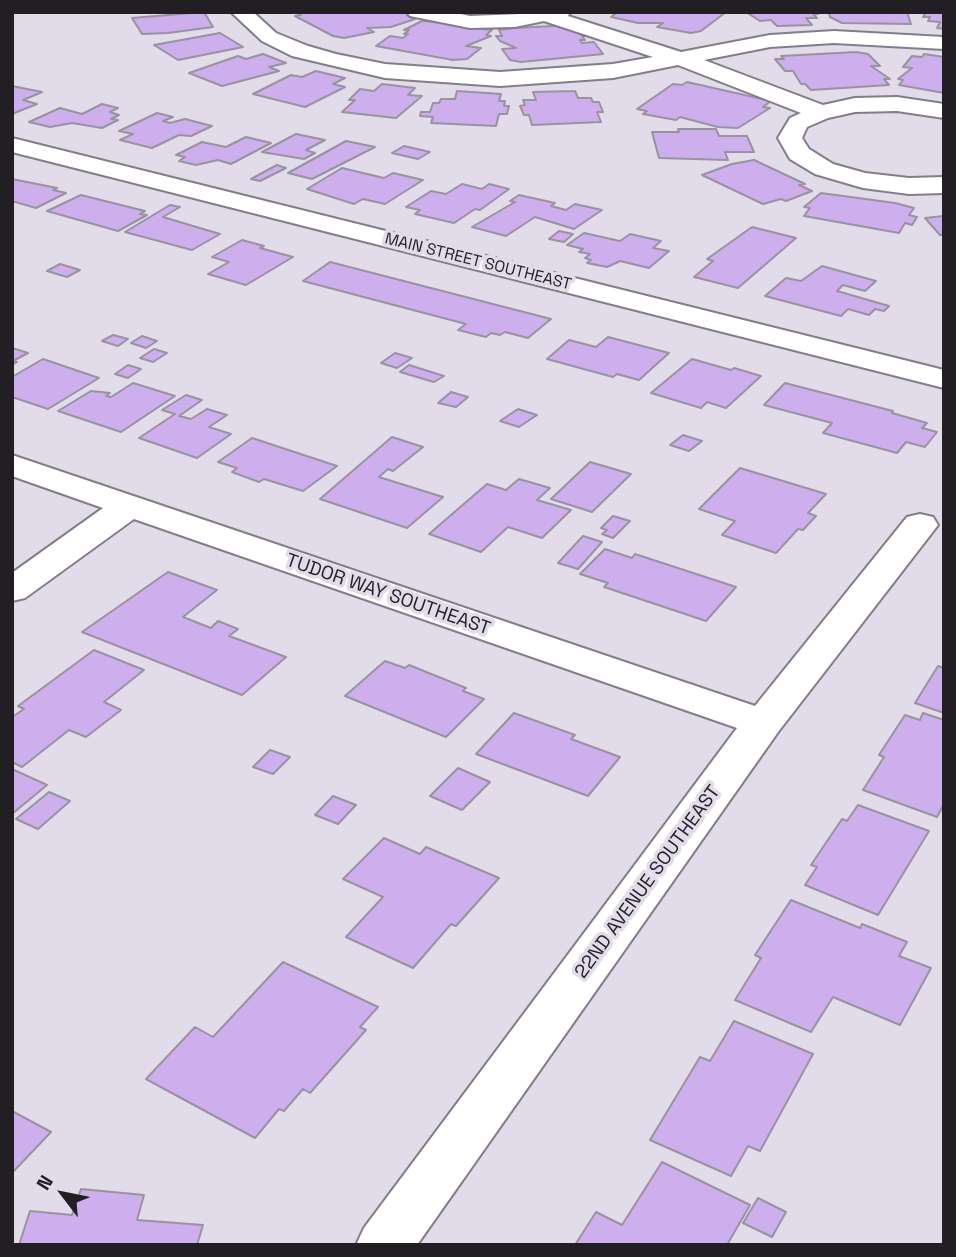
<!DOCTYPE html>
<html>
<head>
<meta charset="utf-8">
<style>
  body { margin:0 }
  #map { position:relative; width:956px; height:1257px; overflow:hidden; background:#e2dbea; font-family:"Space Grotesk",sans-serif }
  canvas { display:block }
  .frame { position:absolute; inset:0; border:14px solid #211f24; pointer-events:none }
  .north { position:absolute; left:28px; top:1159px; width:70px; height:70px; -webkit-text-stroke:5px #e2dbea; paint-order:stroke; rotate:302deg; font-size:19px; font-weight:700; line-height:28px; text-align:center; color:#211f24 }
  .north::after { content:''; display:block; margin:auto; width:24px; height:32px; background:#211f24; clip-path:polygon(50% 0,100% 100%,50% 72%,0 100%) }
</style>
</head>
<body>
<div id="map">
<canvas width="956" height="1257"></canvas>
<div class="frame"></div>
<div class="north">N</div>
</div>
<script>
const ctx = document.querySelector('canvas').getContext('2d');
ctx.lineJoin = 'round';
function fill(path, color) { ctx.fillStyle = color; ctx.fill(path, 'evenodd'); }
const poly = rows => new Path2D(rows.map(r => 'M' + r).join(''));
function stroke(path, color, width, dash) { ctx.strokeStyle = color; ctx.lineWidth = width; ctx.lineCap = dash ? 'butt' : 'round'; ctx.setLineDash(dash || []); ctx.stroke(path); }
function write(font, color, halo, rows, align = 'center') {
  ctx.font = font + ' "Space Grotesk",sans-serif'; ctx.lineWidth = 7; ctx.setLineDash([]); ctx.textBaseline = 'middle'; ctx.strokeStyle = halo; ctx.fillStyle = color; for (const [text, x, y, turn = 0] of rows) {
    ctx.save(); ctx.translate(x, y); ctx.rotate((+turn || 0) * Math.PI / 180); ctx.textAlign = isNaN(turn) ? turn : align; if (halo) ctx.strokeText(text, 0, 0); ctx.fillText(text, 0, 0); ctx.restore();
  }
}
const building = poly([
  [204,12,213,27,168,33,142,34,132,18,204,12],
  [407,12,411,14,407,15,415,19,391,27,367,28,374,32,344,38,333,36,295,16,301,15,297,13,301,12,407,12],
  [618,12,617,12,726,12,701,31,691,33,657,27,663,23,638,23,611,17,618,12],
  [746,12,816,12,818,14,813,14,817,18,806,18,812,25,777,26,771,20,760,21,746,12],
  [907,12,911,24,842,23,830,17,829,13,907,12],
  [926,12,944,12,944,29,937,28,940,22,928,21,930,17,923,17,926,12],
  [422,21,478,26,476,28,492,30,486,35,491,36,466,46,481,48,467,59,453,60,376,46,390,36,403,38,408,34,404,34,409,30,404,30,422,21],
  [574,25,587,36,582,36,585,40,580,40,582,43,594,42,603,54,521,62,510,60,502,49,516,48,500,41,496,36,502,36,499,30,514,28,574,25],
  [220,33,243,47,178,60,154,45,220,33],
  [856,52,868,54,880,66,871,66,890,79,884,79,889,85,811,90,805,84,801,84,793,71,785,71,775,59,784,59,781,56,856,52],
  [263,54,286,63,269,67,279,71,222,86,189,73,238,56,246,59,263,54],
  [924,54,944,57,944,93,899,85,903,80,898,79,912,68,903,67,912,56,922,57,924,54],
  [316,71,345,78,333,84,345,87,305,107,253,94,291,75,302,77,316,71],
  [687,82,771,101,763,107,770,108,738,128,718,127,680,117,676,120,643,114,647,111,637,109,673,84,682,85,687,82],
  [382,84,415,88,408,95,422,96,396,118,342,112,355,100,349,100,360,89,374,91,382,84],
  [12,86,42,92,23,100,37,104,12,114,12,86],
  [457,91,501,94,499,101,505,101,504,106,509,106,507,114,499,114,496,126,431,123,433,117,420,116,421,112,430,112,433,103,439,103,441,99,455,99,457,91],
  [575,91,578,98,591,98,593,102,599,102,603,112,597,112,601,122,532,125,529,115,524,115,520,106,525,105,523,100,536,100,533,92,575,91],
  [102,104,118,108,110,112,119,115,111,119,118,120,102,128,72,123,50,127,29,122,60,108,82,114,102,104],
  [157,113,173,117,163,121,170,123,185,119,212,126,191,136,179,135,152,148,120,140,133,134,119,131,157,113],
  [678,129,716,129,719,136,747,136,754,152,725,152,728,160,659,158,652,132,679,132,678,129],
  [296,134,325,140,306,150,315,153,304,159,262,152,296,134],
  [246,137,271,143,231,164,218,160,196,165,179,161,185,157,176,155,202,142,226,147,246,137],
  [346,141,375,147,312,179,288,173,346,141],
  [404,146,430,152,418,159,392,153,404,146],
  [754,160,805,184,799,185,812,191,786,201,781,199,763,204,702,175,732,164,754,160],
  [277,165,286,168,260,181,251,179,277,165],
  [342,168,384,178,393,173,423,180,385,204,363,199,354,204,307,189,342,168],
  [12,179,57,188,53,190,66,193,36,208,12,201,12,179],
  [462,184,482,189,489,184,509,189,480,210,475,209,454,223,415,214,420,210,406,207,431,191,446,194,462,184],
  [821,193,895,203,914,208,909,215,917,217,912,225,905,223,899,233,804,216,810,208,804,207,821,193],
  [81,195,145,211,140,214,147,215,118,231,47,211,81,195],
  [519,195,555,203,551,206,566,210,575,204,602,210,574,229,535,217,506,236,472,227,515,202,510,201,519,195],
  [170,205,180,207,163,217,220,234,192,250,125,232,170,205],
  [944,216,944,235,940,235,925,218,944,216],
  [752,227,796,238,738,288,694,277,713,261,707,259,752,227],
  [559,231,573,234,564,242,549,239,559,231],
  [584,233,620,241,630,234,661,241,653,248,669,251,649,268,620,261,607,267,587,263,591,260,585,258,590,254,579,252,583,249,567,245,584,233],
  [242,240,264,246,260,248,293,257,246,285,208,274,229,262,212,257,242,240],
  [330,262,551,319,528,338,505,332,500,335,491,333,486,337,458,330,466,324,303,281,330,262],
  [60,264,80,270,67,277,47,271,60,264],
  [822,266,876,281,865,291,843,285,837,291,889,306,884,311,875,309,869,315,848,309,841,316,765,296,786,278,801,281,822,266],
  [113,335,128,339,118,346,102,341,113,335],
  [142,336,157,341,146,348,131,343,142,336],
  [608,337,669,353,639,380,617,374,613,377,547,359,569,340,596,347,608,337],
  [12,348,28,353,13,361,17,362,12,365,12,348],
  [154,349,167,353,153,362,140,358,154,349],
  [395,353,412,358,397,368,381,363,395,353],
  [43,359,99,378,48,409,12,397,12,377,43,359],
  [692,359,731,370,734,368,761,376,726,408,707,402,701,408,651,393,692,359],
  [128,365,141,369,128,378,115,374,128,365],
  [409,365,444,376,434,382,400,372,409,365],
  [133,383,175,396,121,432,58,411,91,391,110,393,106,396,111,397,133,383],
  [785,383,893,411,892,413,927,423,922,428,937,432,925,447,906,442,897,453,823,433,832,423,764,405,785,383],
  [451,392,468,397,456,407,438,403,451,392],
  [186,395,202,400,179,416,191,419,207,409,227,415,209,427,231,434,197,458,139,438,175,414,162,410,186,395],
  [518,409,537,415,519,427,500,421,518,409],
  [683,435,702,441,689,451,670,445,683,435],
  [392,437,423,447,393,471,388,469,379,477,443,497,407,528,320,499,392,437],
  [252,438,337,466,303,491,264,479,259,482,232,472,237,468,218,462,252,438],
  [590,462,631,474,592,512,551,499,590,462],
  [740,468,826,494,808,513,816,516,803,530,798,529,776,553,722,535,735,521,699,509,740,468],
  [519,479,550,488,537,500,571,510,542,538,508,527,481,552,429,534,487,484,506,490,519,479],
  [613,516,630,521,613,538,602,534,607,530,601,528,613,516],
  [583,536,602,542,578,569,558,563,583,536],
  [605,549,632,558,635,554,736,587,706,621,604,587,608,583,580,574,605,549],
  [168,572,217,590,183,617,211,628,218,621,238,629,229,636,286,657,242,695,82,632,168,572],
  [94,650,144,670,104,702,121,710,86,737,69,730,22,767,12,762,12,717,24,709,18,706,94,650],
  [385,661,405,668,409,665,466,688,463,691,484,699,446,737,345,696,385,661],
  [938,666,944,668,944,713,915,703,938,666],
  [514,713,575,735,571,739,620,757,588,796,476,754,514,713],
  [923,713,944,720,944,804,937,817,863,790,884,757,879,755,905,715,920,720,923,713],
  [270,750,290,757,273,774,253,767,270,750],
  [458,768,490,782,462,810,430,796,458,768],
  [12,769,47,785,12,814,12,769],
  [49,792,70,801,38,829,16,819,49,792],
  [333,796,356,805,338,824,315,815,333,796],
  [858,805,929,831,878,915,805,885,817,867,811,865,842,819,847,821,858,805],
  [384,838,420,854,426,847,499,878,456,926,451,924,413,968,346,937,383,897,343,879,384,838],
  [791,900,860,928,862,924,907,942,899,956,931,968,900,1025,833,997,811,1032,735,1000,761,958,755,955,791,900],
  [283,962,378,1007,360,1027,366,1030,310,1093,303,1089,284,1111,279,1109,255,1138,146,1079,195,1027,213,1037,283,962],
  [734,1021,813,1054,760,1151,748,1146,731,1176,650,1140,700,1057,710,1061,734,1021],
  [12,1111,51,1132,12,1173,12,1111],
  [662,1162,750,1205,727,1245,575,1245,596,1212,622,1225,662,1162],
  [81,1189,144,1195,137,1220,203,1225,197,1245,19,1245,30,1211,72,1215,81,1189],
  [758,1198,786,1212,772,1237,743,1223,758,1198]
]);
const street = poly([
  [231,12,253,12,276,33,308,46,336,54,385,64,500,72,613,64,653,57,544,21,515,27,470,28,410,16,407,12,451,12,470,16,570,12,568,16,681,52,770,35,834,31,944,37,944,49,834,43,770,47,704,60,823,105,855,98,897,97,944,104,944,118,897,111,855,112,828,118,807,127,802,138,809,149,833,164,865,173,909,178,944,177,944,193,909,194,863,188,815,174,790,159,778,138,790,118,801,113,678,65,613,78,500,86,385,78,292,56,262,41,231,12],
  [12,138,944,370,944,388,12,152,12,138],
  [12,455,755,706,907,517,920,514,933,517,938,525,778,732,417,1245,356,1245,364,1228,737,728,134,519,25,598,12,601,12,573,103,508,12,476,12,455]
]);
const farStreetnames = [
  ["MAIN STREET SOUTHEAST",478,262,14]
];
const streetNames = [
  ["TUDOR WAY SOUTHEAST",388,595,19],
  ["22ND AVENUE SOUTHEAST",648,882,-54]
];
fill(building, '#ceafed');
stroke(building, '#9992a0', 2);
stroke(street, '#837d8b', 4);
fill(street, '#fff');
write('16px', '#211f24', '#e2dbea', farStreetnames);
write('19px', '#211f24', '#e2dbea', streetNames);
</script>
</body>
</html>
